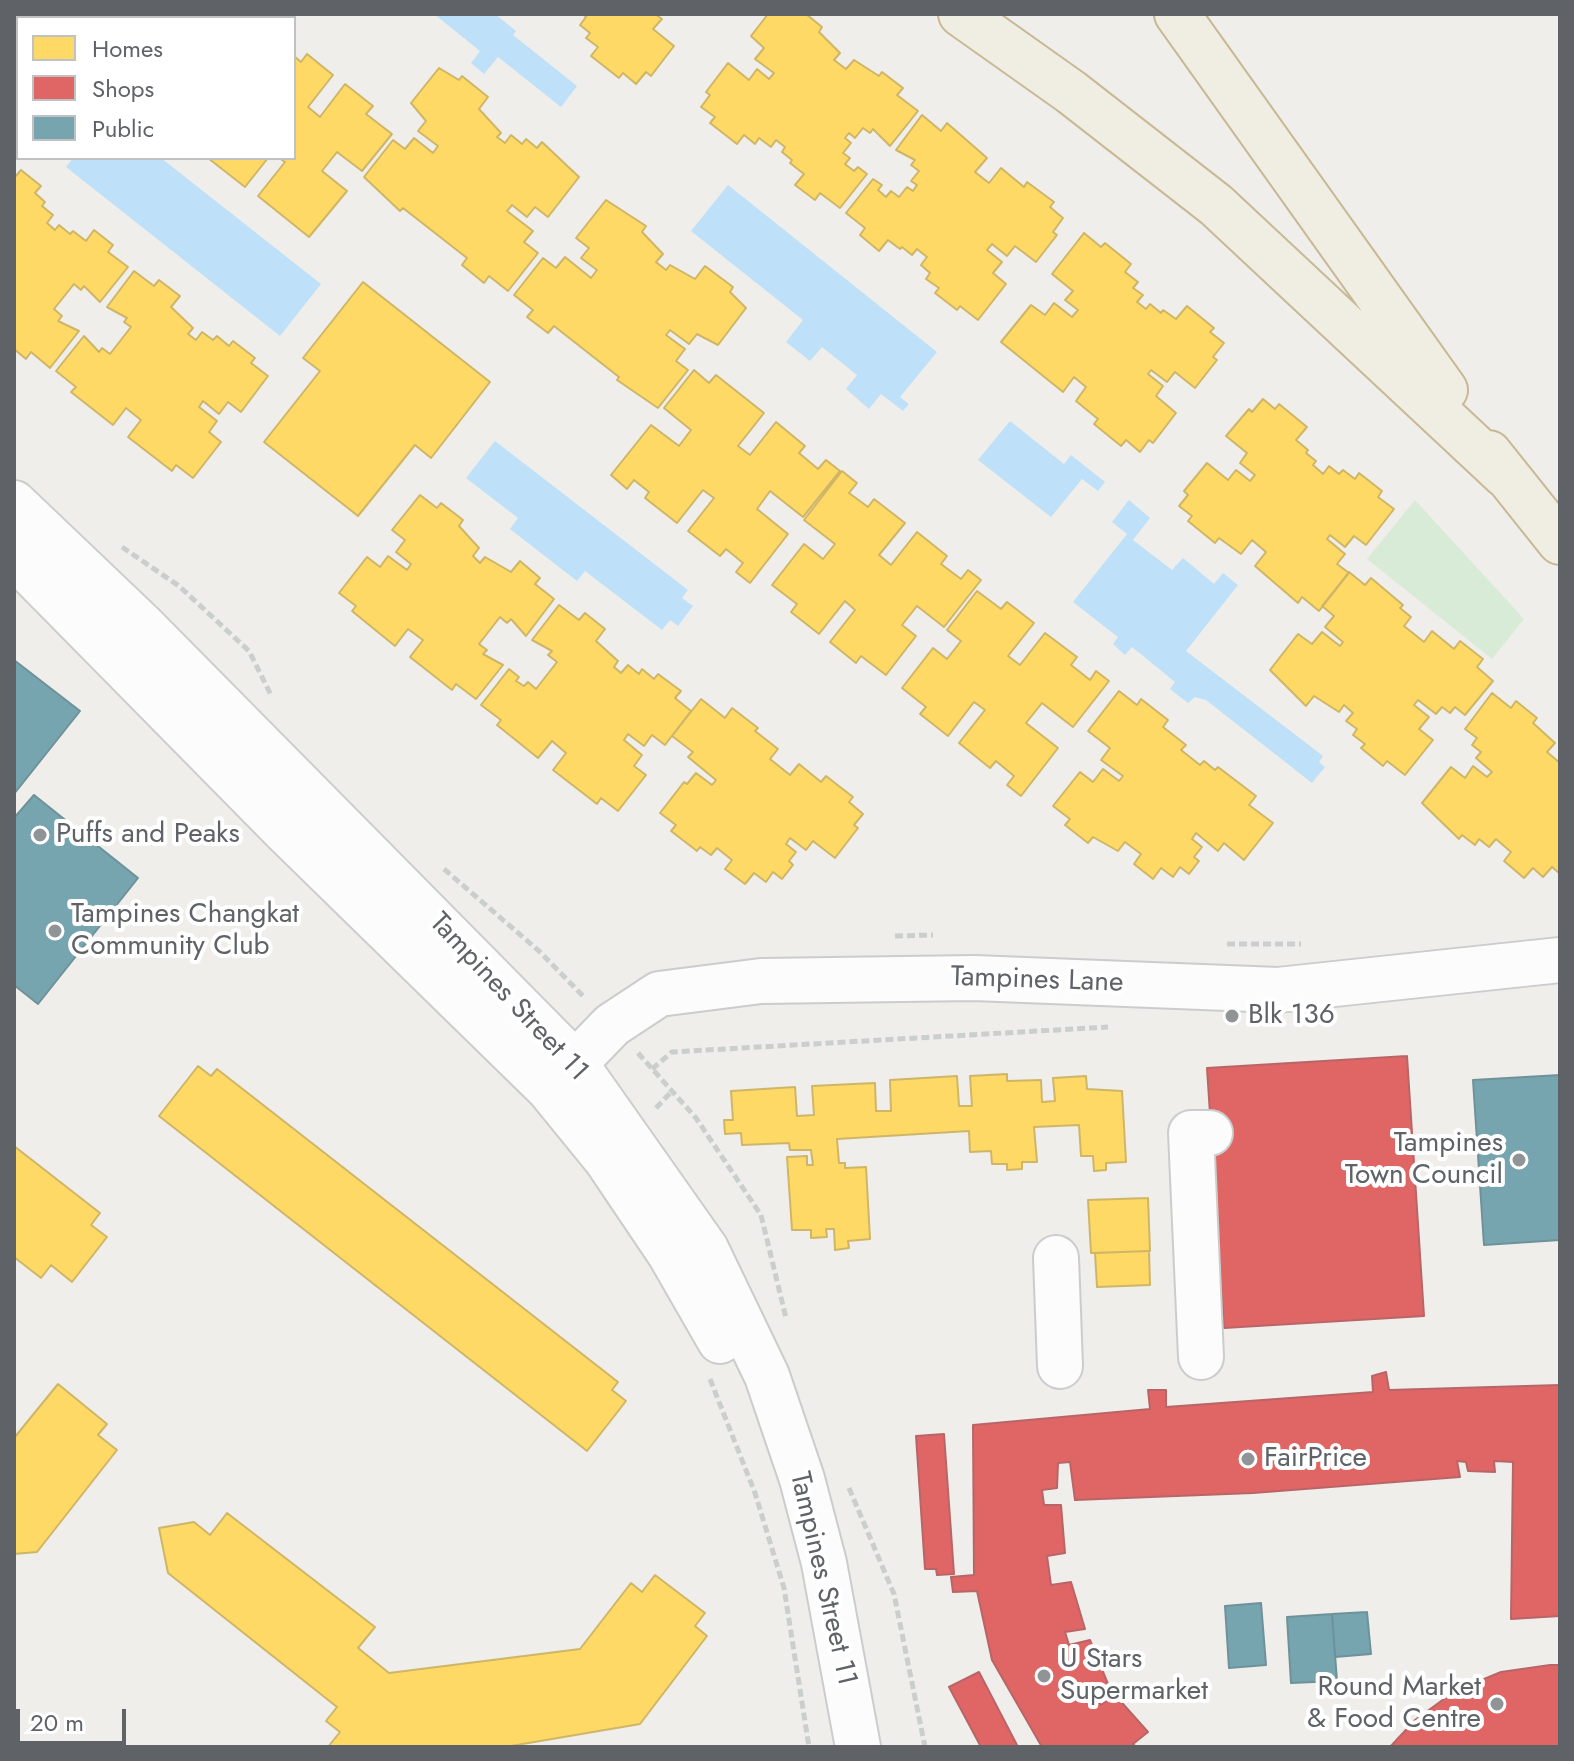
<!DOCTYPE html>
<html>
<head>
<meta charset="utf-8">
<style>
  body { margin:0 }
  #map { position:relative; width:1574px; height:1761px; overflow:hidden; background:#efeeea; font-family:Jost,sans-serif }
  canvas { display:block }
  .frame { position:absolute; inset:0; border:16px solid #5f6368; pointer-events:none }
  .legend { position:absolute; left:16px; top:16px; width:280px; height:144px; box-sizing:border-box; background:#fff; border:2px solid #bfc1c3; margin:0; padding:10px 14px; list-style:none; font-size:24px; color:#5f6368 }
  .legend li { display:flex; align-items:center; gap:16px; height:40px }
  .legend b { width:40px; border:2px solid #bfc1c3 }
  .scale { position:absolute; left:16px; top:1709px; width:110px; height:36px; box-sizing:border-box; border:4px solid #5f6368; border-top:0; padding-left:10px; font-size:24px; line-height:28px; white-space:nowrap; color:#5f6368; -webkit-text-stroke:6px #fff; paint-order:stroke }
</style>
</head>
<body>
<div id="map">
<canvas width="1574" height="1761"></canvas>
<div class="frame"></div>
<ul class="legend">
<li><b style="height:22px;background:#ffd966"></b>Homes</li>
<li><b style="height:22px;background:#e06666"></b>Shops</li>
<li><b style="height:22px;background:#76a5af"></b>Public</li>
</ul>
<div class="scale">20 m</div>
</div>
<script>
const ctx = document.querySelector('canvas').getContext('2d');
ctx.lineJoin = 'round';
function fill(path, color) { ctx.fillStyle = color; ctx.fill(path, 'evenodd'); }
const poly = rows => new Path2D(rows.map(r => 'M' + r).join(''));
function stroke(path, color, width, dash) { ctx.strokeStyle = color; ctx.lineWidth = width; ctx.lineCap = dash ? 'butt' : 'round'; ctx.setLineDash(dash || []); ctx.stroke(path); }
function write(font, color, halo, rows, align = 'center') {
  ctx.font = font + ' Jost,sans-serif'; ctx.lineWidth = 8; ctx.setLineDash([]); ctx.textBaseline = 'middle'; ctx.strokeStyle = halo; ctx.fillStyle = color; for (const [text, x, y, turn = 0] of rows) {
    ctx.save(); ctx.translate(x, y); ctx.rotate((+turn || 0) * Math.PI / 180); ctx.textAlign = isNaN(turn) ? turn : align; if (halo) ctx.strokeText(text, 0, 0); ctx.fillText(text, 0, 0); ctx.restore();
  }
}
const green = poly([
  [1415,500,1524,619,1492,659,1367,559]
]);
const water = poly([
  [434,14,495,14,516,31,513,35,577,86,561,107,498,57,484,74,471,63,480,51],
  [73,158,161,158,321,284,280,336,66,167],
  [728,185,937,352,900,397,909,404,903,411,881,394,869,409,846,389,857,375,822,347,810,361,786,342,803,320,691,231],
  [1010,421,1064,464,1071,455,1105,482,1098,491,1082,479,1051,517,978,460],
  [495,441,688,590,682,598,693,606,678,626,670,620,662,630,585,571,577,581,510,529,518,518,466,478],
  [1129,500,1150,518,1133,540,1172,570,1183,558,1214,584,1223,573,1238,585,1186,651,1323,756,1319,762,1325,767,1312,783,1206,700,1195,697,1188,703,1170,689,1175,682,1132,647,1125,655,1113,644,1118,637,1073,602,1127,534,1112,522]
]);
const homes = poly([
  [27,14,67,14,63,18,32,18,27,14],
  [93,14,242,14,245,18,89,18,93,14],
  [583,14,655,14,662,19,653,29,674,46,651,76,646,72,636,84,623,73,619,78,591,56,598,47,586,38,590,33,580,25,586,17,583,14],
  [768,14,806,14,822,27,819,32,840,53,834,60,846,69,854,60,879,76,882,72,903,88,897,95,918,111,890,146,873,129,870,133,863,128,855,138,849,133,845,138,851,143,843,153,850,158,845,164,854,171,858,167,867,174,840,208,820,193,815,200,795,185,804,174,790,163,792,160,782,152,785,147,776,140,771,147,759,138,755,144,744,135,737,144,710,123,715,117,701,107,710,95,706,92,728,63,749,80,757,69,769,79,774,73,755,59,764,48,751,36,768,14],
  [307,54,333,75,308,107,320,117,345,84,373,106,366,114,392,134,362,171,337,152,322,171,347,191,309,237,258,196,285,162,279,158,294,158,294,56,301,62,307,54],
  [439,68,459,80,462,76,488,97,479,109,501,133,497,137,505,143,511,135,522,144,526,139,537,148,542,142,579,177,548,217,535,207,527,217,512,205,507,211,533,231,524,242,538,253,508,291,489,276,484,283,462,265,467,258,403,208,400,211,364,177,393,140,405,149,414,138,433,153,438,146,418,131,426,121,411,103,439,68],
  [922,115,941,131,947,123,987,158,975,172,989,183,1001,168,1024,187,1027,182,1054,202,1050,207,1063,218,1053,232,1057,235,1036,262,1015,246,1007,256,992,244,987,250,1002,262,993,273,1006,284,978,320,960,306,957,310,935,293,939,288,926,279,930,273,921,265,927,257,917,249,912,255,902,247,900,249,888,240,879,251,860,235,865,228,846,213,873,179,882,185,878,190,886,197,891,191,899,197,907,187,913,191,917,185,911,181,919,171,911,165,915,160,896,150,922,115],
  [208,158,268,158,245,187,208,158],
  [21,170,41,186,35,193,45,202,42,206,53,215,47,223,55,230,59,225,70,234,73,231,86,241,94,230,113,245,108,252,128,267,100,302,84,286,81,290,74,284,54,309,62,316,58,321,79,331,50,368,31,352,26,359,14,349,14,178,21,170],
  [606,200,646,226,642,232,663,254,656,262,666,270,670,265,695,279,705,266,733,287,730,292,746,308,718,345,697,334,689,344,670,330,666,335,685,349,676,361,688,370,658,408,617,380,619,377,554,326,548,333,527,317,533,310,514,295,543,258,556,268,565,257,591,278,597,270,581,258,589,248,576,238,606,200],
  [1084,233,1101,247,1105,243,1131,264,1125,272,1138,282,1133,288,1143,295,1137,302,1146,309,1150,304,1161,313,1163,310,1176,319,1187,306,1214,328,1210,332,1224,343,1213,357,1217,360,1195,388,1175,372,1167,382,1151,370,1148,374,1163,386,1156,396,1176,413,1153,443,1149,440,1140,452,1126,440,1121,446,1094,424,1098,419,1076,401,1086,387,1074,377,1063,392,1001,342,1031,305,1045,315,1054,303,1072,317,1078,310,1065,300,1073,291,1052,274,1084,233],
  [134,271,154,286,159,280,180,296,171,307,193,328,188,334,196,340,202,332,213,340,217,336,229,346,233,341,255,358,251,363,268,376,241,412,228,402,219,414,203,401,199,407,217,421,209,432,221,442,193,478,176,465,172,471,128,437,141,420,126,408,113,425,71,392,76,387,56,371,84,336,99,352,102,348,110,354,131,327,124,322,127,318,107,307,134,271],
  [363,282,490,382,431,458,415,445,358,516,264,442,320,371,303,358,363,282],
  [694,370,709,383,716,375,764,413,738,446,750,455,776,422,805,446,799,453,818,469,826,460,840,471,803,517,770,491,757,509,788,534,750,583,736,572,743,563,726,549,720,556,688,531,714,498,703,490,677,523,645,498,649,492,634,480,627,489,611,475,651,425,679,446,691,430,664,408,694,370],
  [1263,399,1275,409,1279,404,1307,427,1296,440,1308,450,1306,453,1316,461,1313,465,1323,474,1329,466,1339,474,1343,470,1355,479,1359,473,1382,491,1378,497,1394,509,1366,545,1354,536,1345,547,1330,535,1327,539,1345,554,1337,564,1349,573,1319,611,1302,597,1298,603,1255,566,1266,552,1252,540,1241,554,1219,538,1215,543,1188,521,1192,516,1179,506,1188,495,1184,491,1207,463,1228,480,1236,470,1250,481,1255,475,1240,463,1247,453,1226,436,1249,409,1252,412,1263,399],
  [842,471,857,483,849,493,868,507,874,499,905,523,879,555,891,565,917,532,947,556,941,564,961,579,968,570,981,580,944,627,917,606,902,625,916,636,886,675,861,656,856,663,830,642,855,610,845,601,819,634,791,612,797,604,772,585,804,544,823,559,835,544,804,520,842,471],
  [420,495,437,508,441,503,463,520,459,526,479,548,473,556,480,563,485,557,511,572,520,561,540,578,535,584,554,599,526,636,511,619,507,623,500,617,479,644,487,650,483,654,503,665,476,699,456,684,452,690,410,657,423,640,408,629,395,646,352,611,356,606,339,593,367,557,380,567,388,556,407,570,411,564,396,552,405,540,392,530,420,495],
  [1349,572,1365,585,1371,578,1403,605,1400,608,1411,617,1404,626,1424,642,1432,631,1454,649,1460,641,1483,659,1477,667,1493,681,1465,715,1455,707,1450,713,1442,707,1436,714,1418,700,1414,705,1429,717,1419,729,1433,740,1405,775,1387,761,1383,766,1361,748,1365,744,1353,735,1357,729,1346,721,1353,713,1344,705,1339,712,1314,696,1306,706,1270,670,1298,634,1312,644,1322,632,1340,646,1343,642,1325,627,1334,616,1322,606,1349,572],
  [977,591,1001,609,1007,602,1034,623,1008,656,1020,665,1045,633,1077,657,1071,665,1090,680,1096,671,1109,681,1073,727,1042,703,1026,723,1058,748,1021,796,1007,785,1014,776,996,761,990,768,959,743,985,710,974,702,948,736,920,714,926,707,902,688,933,648,947,659,961,641,947,630,977,591],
  [559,605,579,620,585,613,605,629,596,641,618,661,614,667,621,673,628,665,639,674,642,669,654,679,658,674,681,691,675,698,691,711,665,745,652,735,644,746,628,734,624,740,642,755,634,766,646,775,618,811,601,798,597,804,553,770,566,753,552,741,538,758,497,725,501,720,481,705,509,669,519,677,516,681,524,686,528,682,536,689,557,662,548,655,552,651,532,640,559,605],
  [1119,691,1137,705,1141,699,1168,720,1163,727,1186,745,1181,750,1200,765,1204,761,1215,770,1218,767,1256,796,1249,805,1273,823,1244,860,1224,843,1218,851,1196,833,1192,839,1202,847,1194,857,1199,861,1189,874,1180,867,1173,877,1161,868,1153,879,1134,864,1141,854,1125,842,1118,851,1093,837,1088,843,1065,825,1070,819,1053,806,1080,772,1093,782,1103,769,1119,781,1123,776,1101,760,1110,748,1088,731,1119,691],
  [1492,693,1511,708,1516,701,1537,718,1533,723,1555,743,1547,752,1560,763,1559,873,1552,867,1543,877,1533,868,1524,878,1504,861,1511,852,1496,839,1489,847,1479,839,1475,845,1462,835,1459,839,1422,803,1451,767,1465,778,1473,766,1487,777,1492,772,1476,758,1481,752,1472,745,1477,738,1465,729,1492,693],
  [701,699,725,718,732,708,758,728,755,731,778,749,770,759,790,775,799,764,821,782,826,776,853,797,849,802,863,814,854,825,858,828,835,858,813,841,806,850,790,838,786,844,796,852,789,861,793,865,782,879,773,872,766,882,754,873,745,884,725,869,732,860,717,848,711,855,700,847,697,851,671,831,676,825,660,813,684,782,687,784,696,773,712,785,716,780,688,757,693,752,672,736,701,699],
  [198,1066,211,1076,217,1069,618,1382,612,1390,626,1401,587,1451,159,1116,198,1066],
  [1007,1074,1007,1081,1041,1080,1042,1102,1055,1101,1053,1078,1086,1076,1087,1089,1122,1091,1126,1162,1106,1163,1106,1170,1094,1171,1093,1156,1081,1156,1079,1125,1034,1127,1037,1162,1022,1162,1022,1169,1007,1170,1007,1164,992,1164,991,1151,970,1152,969,1131,837,1139,839,1163,845,1163,845,1168,866,1167,870,1239,848,1241,849,1248,835,1250,834,1229,826,1229,827,1237,811,1238,811,1230,792,1230,787,1157,807,1156,807,1165,813,1165,811,1150,790,1150,789,1143,742,1145,741,1133,725,1134,724,1120,733,1120,731,1091,795,1087,797,1116,814,1115,812,1086,875,1083,876,1111,891,1111,890,1080,957,1076,959,1106,972,1106,970,1076,1007,1074],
  [14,1146,100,1213,91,1225,107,1237,72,1282,51,1265,41,1278,14,1257,14,1146],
  [1148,1198,1150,1251,1091,1253,1088,1200,1148,1198],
  [1149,1251,1150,1285,1097,1287,1095,1253,1149,1251],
  [58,1384,107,1424,98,1435,117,1450,37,1552,14,1554,14,1438,58,1384],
  [227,1513,375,1627,358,1648,389,1673,580,1649,631,1583,642,1592,655,1575,705,1613,695,1626,707,1636,640,1724,505,1747,328,1747,340,1732,326,1721,337,1707,168,1573,159,1528,194,1522,210,1535,227,1513]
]);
const shops = poly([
  [1407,1056,1424,1316,1224,1328,1207,1068,1407,1056],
  [1386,1372,1389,1390,1560,1385,1560,1616,1511,1619,1513,1462,1494,1461,1495,1472,1468,1471,1466,1462,1457,1461,1460,1477,1253,1493,1075,1500,1070,1462,1058,1463,1057,1488,1042,1490,1044,1505,1061,1505,1065,1553,1047,1556,1051,1585,1071,1582,1085,1629,1065,1632,1069,1645,1090,1640,1108,1684,1092,1692,1101,1705,1115,1695,1148,1732,1133,1744,1136,1747,1042,1747,992,1660,977,1591,953,1592,951,1577,974,1575,973,1425,1150,1409,1148,1390,1166,1390,1166,1407,1373,1392,1372,1376,1386,1372],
  [944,1434,954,1574,937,1575,936,1569,925,1569,916,1436,944,1434],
  [1550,1665,1560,1665,1560,1747,1390,1747,1415,1720,1455,1691,1501,1672,1550,1665],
  [979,1672,1018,1747,981,1747,949,1687,979,1672]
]);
const public = poly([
  [14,660,80,711,14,794,14,660],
  [34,795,138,878,38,1004,14,985,14,818,34,795],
  [1560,1075,1560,1240,1484,1245,1473,1080,1560,1075],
  [1261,1603,1266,1665,1229,1668,1225,1606,1261,1603],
  [1367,1612,1371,1654,1335,1657,1332,1614,1367,1612],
  [1332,1614,1337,1681,1291,1683,1287,1617,1332,1614]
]);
const path = poly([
  [122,547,179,586,249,651,271,695],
  [444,869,539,951,584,997],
  [895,936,933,935],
  [1227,944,1301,944],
  [638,1053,696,1118,761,1215,786,1318],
  [652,1069,672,1052,1108,1027],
  [656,1108,672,1091],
  [710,1379,755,1493,784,1588,809,1747],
  [849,1488,894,1594,925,1747]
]);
const minor = poly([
  [14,503,143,626,575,1063,706,1249,767,1376,802,1479,824,1563,858,1747],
  [14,556,285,831,549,1089,606,1159,670,1254,720,1341],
  [554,1085,612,1025,659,994,761,981,974,978,1278,990,1560,960],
  [1056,1258,1060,1366],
  [1201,1357,1191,1133,1210,1133]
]);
const highway = poly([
  [961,14,1071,92,1216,205,1505,475],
  [1177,14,1445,390],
  [1489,453,1560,542]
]);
const markers = [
  [40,835,8,"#919496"],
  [55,931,8,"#919496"],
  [1232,1016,8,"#919496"],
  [1519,1160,8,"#919496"],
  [1248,1459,8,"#919496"],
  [1044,1676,8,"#919496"],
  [1497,1704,8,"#919496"]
];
const poiNames = [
  ["Puffs and Peaks",56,835],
  ["Tampines Changkat",71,915],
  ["Community Club",71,947],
  ["Blk 136",1248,1016],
  ["Tampines",1503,1144,"right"],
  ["Town Council",1503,1176,"right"],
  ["FairPrice",1264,1459],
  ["U Stars",1060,1660],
  ["Supermarket",1060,1692],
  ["Round Market",1481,1688,"right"],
  ["& Food Centre",1481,1720,"right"]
];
const streetNames = [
  ["Tampines Lane",1037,981,2],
  ["Tampines Street 11",508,998,47],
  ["Tampines Street 11",822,1579,77]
];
fill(green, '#d8ebd6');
fill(water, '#bfe0f9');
fill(homes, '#ffd966');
stroke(homes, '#cfb667', 2);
fill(shops, '#e06666');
stroke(shops, '#b96567', 2);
fill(public, '#76a5af');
stroke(public, '#6f919a', 2);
stroke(minor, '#cbcccc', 48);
stroke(highway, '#c8b996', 48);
stroke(path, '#cacfcc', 5, [8, 4]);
stroke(minor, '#fdfcfc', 44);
stroke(highway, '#f0ede3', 44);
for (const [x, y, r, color] of markers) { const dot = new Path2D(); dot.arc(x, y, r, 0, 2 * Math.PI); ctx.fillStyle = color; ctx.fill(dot); stroke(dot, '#fff', 3); }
write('28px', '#5f6368', '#fff', poiNames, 'left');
write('28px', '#5f6368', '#fff', streetNames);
</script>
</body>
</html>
